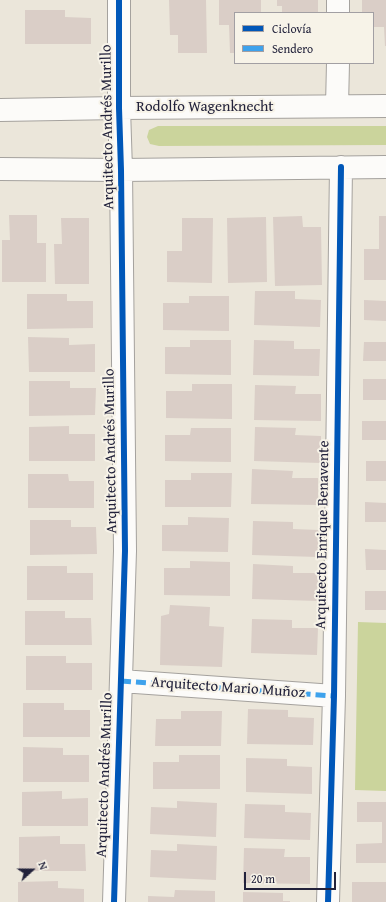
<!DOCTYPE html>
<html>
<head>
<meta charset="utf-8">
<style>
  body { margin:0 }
  #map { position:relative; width:386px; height:902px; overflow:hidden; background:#ebe6da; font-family:"Gentium Book Plus",serif }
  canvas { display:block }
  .legend { position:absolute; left:234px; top:12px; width:140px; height:52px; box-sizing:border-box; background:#f7f3e8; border:1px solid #a29fa3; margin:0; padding:5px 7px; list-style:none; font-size:12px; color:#22223b }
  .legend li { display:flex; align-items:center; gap:8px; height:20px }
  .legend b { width:20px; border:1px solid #a29fa3 }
  .north { position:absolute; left:12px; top:850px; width:40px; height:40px; -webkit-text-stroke:3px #f7f3e8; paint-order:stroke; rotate:69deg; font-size:11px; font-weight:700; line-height:16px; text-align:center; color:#22223b }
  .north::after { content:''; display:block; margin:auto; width:14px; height:18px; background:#22223b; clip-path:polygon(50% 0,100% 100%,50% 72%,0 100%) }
  .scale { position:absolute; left:244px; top:872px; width:92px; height:18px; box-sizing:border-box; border:2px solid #22223b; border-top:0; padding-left:5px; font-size:12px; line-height:14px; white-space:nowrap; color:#22223b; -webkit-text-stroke:3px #f7f3e8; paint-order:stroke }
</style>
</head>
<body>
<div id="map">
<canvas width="386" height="902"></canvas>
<ul class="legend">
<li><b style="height:5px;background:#0057b8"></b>Ciclovía</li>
<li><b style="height:5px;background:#3ea2ec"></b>Sendero</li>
</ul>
<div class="north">N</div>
<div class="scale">20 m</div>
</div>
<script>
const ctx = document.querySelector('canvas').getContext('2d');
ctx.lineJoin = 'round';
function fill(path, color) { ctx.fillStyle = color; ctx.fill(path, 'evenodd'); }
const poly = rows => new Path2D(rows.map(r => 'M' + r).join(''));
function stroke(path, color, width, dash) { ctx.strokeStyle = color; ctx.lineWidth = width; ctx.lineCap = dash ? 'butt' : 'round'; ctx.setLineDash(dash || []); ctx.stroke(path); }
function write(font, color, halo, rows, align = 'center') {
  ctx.font = font + ' "Gentium Book Plus",serif'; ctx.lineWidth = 4; ctx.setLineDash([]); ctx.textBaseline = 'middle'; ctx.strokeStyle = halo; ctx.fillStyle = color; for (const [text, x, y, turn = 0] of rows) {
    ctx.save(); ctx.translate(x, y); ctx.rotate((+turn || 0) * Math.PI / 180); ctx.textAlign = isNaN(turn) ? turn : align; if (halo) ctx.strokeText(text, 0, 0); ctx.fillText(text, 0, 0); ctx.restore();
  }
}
const green = poly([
  [158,126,386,126,386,145,159,146,150,144,147,137,149,130],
  [358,622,386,623,386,791,355,790]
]);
const building = poly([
  [169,0,206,0,207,53,178,53,178,35,170,35],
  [219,0,261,0,261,13,235,13,235,53,230,53,229,25,219,25],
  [277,0,318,0,318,13,282,13,282,6,277,6],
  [362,0,386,0,386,46,385,46,384,27,373,27,373,13,362,13],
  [25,10,65,10,65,17,91,18,91,44,25,44],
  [9,215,37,215,37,243,46,243,46,282,2,282,2,240,10,240],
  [302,216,303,227,321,227,322,285,275,286,273,217],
  [379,216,386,216,386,280,364,280,364,249,379,249],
  [266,217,267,282,228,283,227,218],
  [61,218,89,218,89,284,55,284,54,244,62,244],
  [182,218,213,218,212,283,167,282,167,251,182,251],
  [255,291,295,291,295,299,321,300,320,327,254,325],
  [27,294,67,294,67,301,93,301,93,328,27,329],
  [189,296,229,296,229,331,163,330,163,303,189,303],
  [364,300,386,301,386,321,364,320],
  [28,337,69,338,69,345,95,344,95,372,29,372],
  [190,340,231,340,231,375,165,374,165,347,190,347],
  [254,340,294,341,294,349,320,349,319,376,253,375],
  [364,342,386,342,386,361,363,361],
  [363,379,386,379,386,400,363,400],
  [29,381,70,381,70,388,96,388,95,415,29,416],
  [192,384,232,384,232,419,166,418,166,391,192,391],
  [255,385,296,386,295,394,321,394,321,421,254,420],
  [362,421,386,421,386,440,362,440],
  [69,426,69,434,95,434,95,461,29,461,29,427],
  [255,427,296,428,295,435,321,436,321,463,254,461],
  [191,428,231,428,231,462,165,461,165,435,190,435],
  [366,461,386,461,386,481,366,481],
  [252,469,293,471,292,478,318,478,318,505,251,504],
  [191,473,232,473,231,507,165,507,165,480,191,480],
  [28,474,68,474,69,481,94,481,94,508,28,508],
  [365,502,386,503,386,522,365,522],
  [188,517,229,518,228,552,162,551,162,525,188,525],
  [30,520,71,520,71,527,96,527,97,554,30,555],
  [253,521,293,522,293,529,319,530,318,557,252,555],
  [365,549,386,550,386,570,366,570],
  [190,561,230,562,230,596,164,595,164,568,190,568],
  [253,564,293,566,293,573,319,573,318,601,252,599],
  [27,566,67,566,67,573,93,573,93,600,27,600],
  [365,591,386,591,386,610,365,610],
  [170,605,210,607,209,626,224,627,222,667,160,665,161,616,169,614],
  [25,611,65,611,65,618,91,618,92,645,25,645],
  [252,619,292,620,292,628,318,628,317,655,251,653],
  [26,656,66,656,66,663,92,663,92,690,26,690],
  [23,703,64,703,64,710,90,710,90,737,23,737],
  [248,709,288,710,288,717,314,718,313,745,247,744],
  [181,711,222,711,221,746,155,746,156,719,181,719],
  [23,747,63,748,63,755,89,755,89,782,23,782],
  [179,755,220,755,220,789,153,789,153,762,179,762],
  [246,758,287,759,287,766,312,767,312,794,246,792],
  [62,791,62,799,88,798,88,826,22,826,22,792],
  [177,801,217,803,216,837,150,834,151,807,177,808],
  [357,802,386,802,386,863,356,863,356,844,382,843,382,822,357,822],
  [245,804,285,805,285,812,311,813,310,840,244,838],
  [60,836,60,844,85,844,86,871,19,871,19,837],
  [177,844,217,846,216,880,150,877,151,850,177,851],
  [244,848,285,849,284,857,310,857,310,884,243,883],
  [58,881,58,888,84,889,84,902,18,902,18,882],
  [352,882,386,882,386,902,352,902],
  [175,890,215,891,215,902,148,902,148,896,174,897],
  [243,892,283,893,283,901,290,901,290,902,243,902]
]);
const minor = poly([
  [338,13,338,0],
  [337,106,338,63],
  [0,110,119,108,386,106],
  [0,169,121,170,386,167],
  [121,681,334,696],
  [114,902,125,551,121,170,119,108,119,0],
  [328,902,334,696,341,167]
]);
const quiet = poly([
  [121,681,334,696]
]);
const cycleway = poly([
  [114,902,125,551,121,170,119,108,119,0],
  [328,902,334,696,341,167]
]);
const streetNames = [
  ["Rodolfo Wagenknecht",205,107],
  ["Arquitecto Andrés Murillo",108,127,-91],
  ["Arquitecto Andrés Murillo",111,451,-91],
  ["Arquitecto Enrique Benavente",323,535,-89],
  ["Arquitecto Mario Muñoz",228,688,4],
  ["Arquitecto Andrés Murillo",105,775,-88]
];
fill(green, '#cbd49c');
fill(building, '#dacec7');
stroke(minor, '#a5a29e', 24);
stroke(minor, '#fcfbf9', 22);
stroke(quiet, '#3ea2ec', 5, [10, 5]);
stroke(cycleway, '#0057b8', 6);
write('15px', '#22223b', '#f7f3e8', streetNames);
</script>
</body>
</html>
